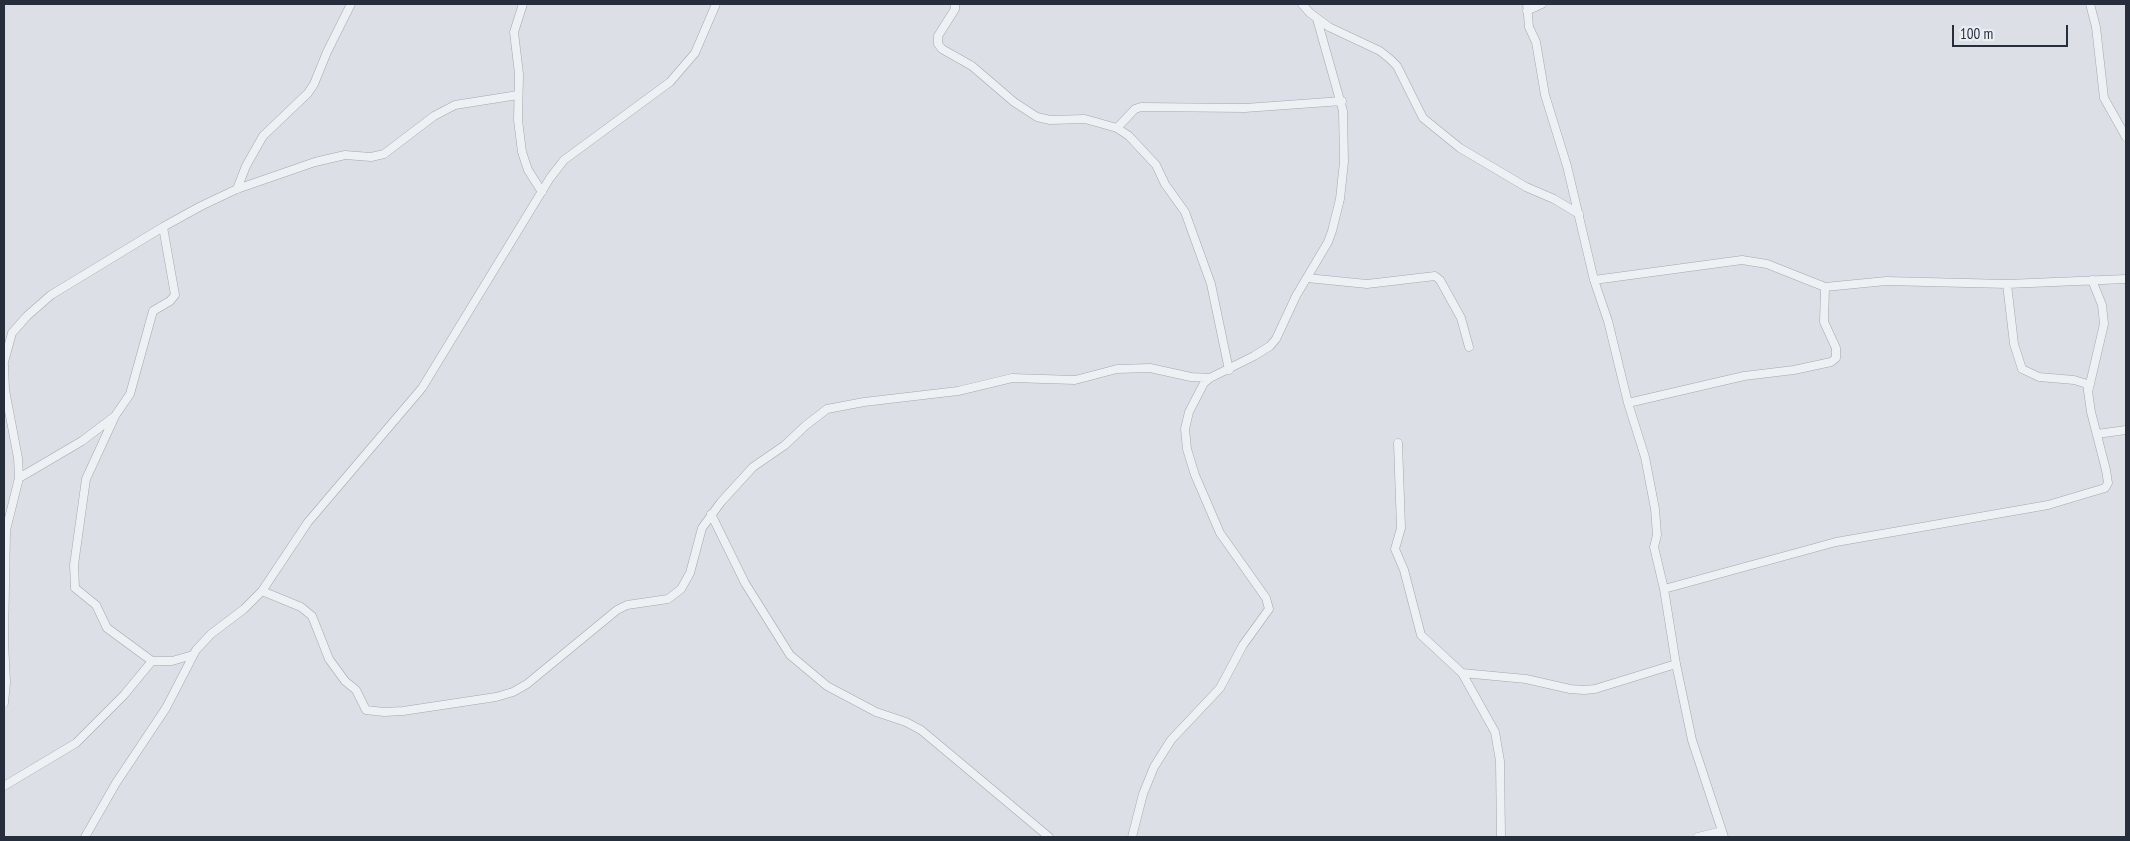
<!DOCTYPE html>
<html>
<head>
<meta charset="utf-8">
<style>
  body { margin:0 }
  #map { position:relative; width:2130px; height:841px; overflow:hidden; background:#dce0e6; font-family:"PT Sans Narrow",sans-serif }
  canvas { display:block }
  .frame { position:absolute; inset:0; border:5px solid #262e3c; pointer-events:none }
  .scale { position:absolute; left:1952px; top:25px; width:116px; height:22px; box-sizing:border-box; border:2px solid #262e3c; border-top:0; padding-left:6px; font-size:15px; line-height:18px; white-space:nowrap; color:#262e3c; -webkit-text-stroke:4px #ebeff4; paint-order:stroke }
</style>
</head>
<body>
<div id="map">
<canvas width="2130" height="841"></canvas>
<div class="frame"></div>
<div class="scale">100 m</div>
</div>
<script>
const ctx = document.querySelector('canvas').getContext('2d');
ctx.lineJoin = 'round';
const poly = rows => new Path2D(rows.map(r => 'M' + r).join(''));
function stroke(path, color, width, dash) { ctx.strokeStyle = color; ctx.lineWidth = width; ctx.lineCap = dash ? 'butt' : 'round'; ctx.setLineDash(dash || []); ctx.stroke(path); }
const minor = poly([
  [523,4,514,32,519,74,518,120,522,152,528,170,542,192],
  [955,4,955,9,938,36,938,44,942,49,972,66,1014,102,1037,117,1050,120,1085,119,1117,128,1129,136,1156,165,1165,184,1185,212,1211,284,1229,370],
  [1302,4,1310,13,1329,27,1380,51,1390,59,1397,66,1423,118,1460,148,1526,187,1554,199,1579,214],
  [1527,4,1529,27,1536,42,1545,95,1567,166,1594,280,1608,321,1628,403,1645,457,1655,509,1657,535,1654,547,1664,589,1676,664,1692,740,1724,837],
  [2090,4,2096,27,2104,98,2126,137],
  [1527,11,1542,4],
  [1117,128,1135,109,1141,107,1245,108,1342,101],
  [237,189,246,166,263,136,308,93,314,84,327,52,351,4],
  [1307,278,1367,284,1435,276,1440,280,1461,318,1469,347],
  [1594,280,1742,260,1767,264,1825,287,1886,281,2007,284,2126,279],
  [4,362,12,333,27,316,51,295,163,227,201,206,237,189,315,162,345,155,371,157,384,154,434,116,455,105,518,95],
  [4,365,5,390,18,458,19,478,6,530,4,642,6,682,4,703],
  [2089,388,2104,324,2102,305,2092,280],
  [1628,403,1744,376,1794,370,1831,362,1836,358,1836,348,1824,322,1825,287],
  [115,416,86,479,74,565,75,588,96,605,107,628,152,661,172,661,193,655],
  [2097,434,2126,430],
  [1398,443,1401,528,1395,549,1404,570,1421,635,1462,673,1495,732,1500,761,1501,837],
  [19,478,82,441,115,416,130,394,153,311,170,301,175,295,163,227],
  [711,514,745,583,790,655,827,686,876,712,906,722,921,730,1049,837],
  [1664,589,1836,542,2048,505,2105,488,2108,483,2106,470,2091,412,2087,384,2074,380,2039,377,2022,369,2014,344,2007,284],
  [262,591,301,607,312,616,329,659,345,681,356,690,366,710,384,712,403,711,496,697,513,692,527,684,617,610,627,605,668,599,681,589,690,573,702,528,721,502,753,467,785,445,805,426,827,409,864,402,958,391,1012,378,1075,380,1117,369,1150,368,1191,377,1210,378],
  [1462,673,1526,679,1570,689,1584,690,1595,689,1676,664],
  [4,786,76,743,124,695,152,661],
  [85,837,116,783,166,708,196,650,211,634,244,609,262,591,308,522,422,388,550,178,564,160,670,82,695,53,716,4],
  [1132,837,1143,794,1154,767,1171,740,1220,688,1243,645,1269,609,1266,598,1220,533,1195,475,1187,449,1185,429,1189,412,1204,383,1210,378,1254,356,1270,346,1276,339,1296,296,1328,242,1332,231,1340,199,1344,162,1343,111,1317,19],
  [1698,837,1722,831]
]);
stroke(minor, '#a2a7b0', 9);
stroke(minor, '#eef1f4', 8);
</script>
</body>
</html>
